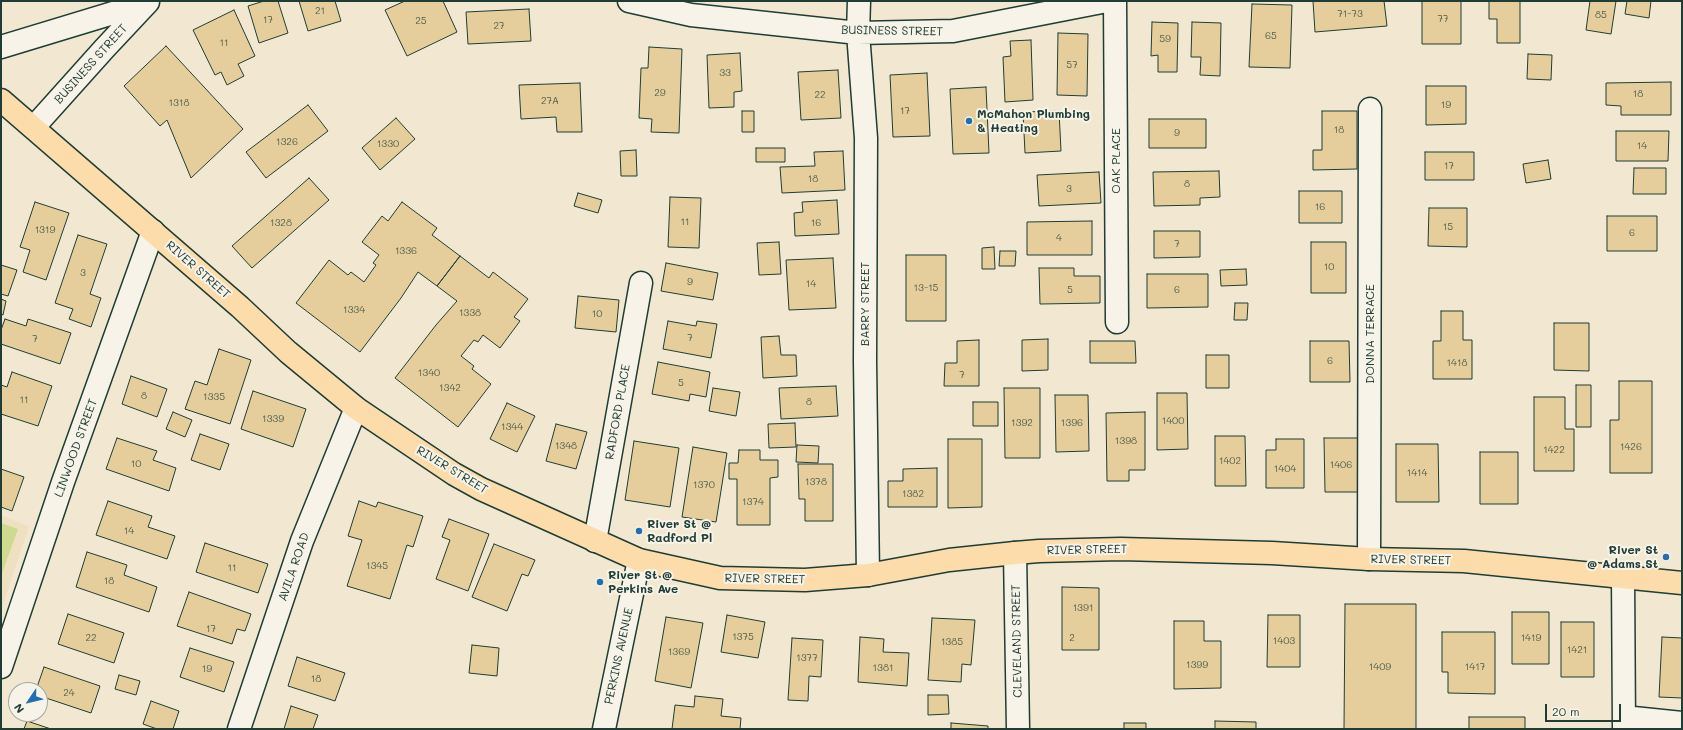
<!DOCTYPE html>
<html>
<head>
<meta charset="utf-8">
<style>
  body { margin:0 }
  #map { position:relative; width:1683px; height:730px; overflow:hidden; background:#f2e8d1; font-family:Mali,sans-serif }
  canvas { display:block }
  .frame { position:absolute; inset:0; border:2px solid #1f3d34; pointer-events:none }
  .north { position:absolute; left:8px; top:682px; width:40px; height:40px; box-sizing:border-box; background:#f7f3e8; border:1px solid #a1aaa0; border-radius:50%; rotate:235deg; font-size:11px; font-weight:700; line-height:16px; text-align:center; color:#1f3d34 }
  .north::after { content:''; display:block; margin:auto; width:14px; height:18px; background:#1f6fb2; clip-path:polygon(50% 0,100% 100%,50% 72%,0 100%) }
  .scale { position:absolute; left:1545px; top:704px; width:76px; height:18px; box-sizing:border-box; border:2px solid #1f3d34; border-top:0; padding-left:5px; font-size:12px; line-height:14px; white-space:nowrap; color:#1f3d34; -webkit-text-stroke:3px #f7f3e8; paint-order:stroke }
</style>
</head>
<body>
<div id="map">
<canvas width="1683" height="730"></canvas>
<div class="frame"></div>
<div class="north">N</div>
<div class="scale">20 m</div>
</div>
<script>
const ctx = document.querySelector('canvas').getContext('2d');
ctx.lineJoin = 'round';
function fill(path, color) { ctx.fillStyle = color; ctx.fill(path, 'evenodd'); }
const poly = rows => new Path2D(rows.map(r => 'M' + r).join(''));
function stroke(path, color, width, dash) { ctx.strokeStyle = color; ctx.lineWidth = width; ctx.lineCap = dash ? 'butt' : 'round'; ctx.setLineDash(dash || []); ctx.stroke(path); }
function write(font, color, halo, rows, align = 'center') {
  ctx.font = font + ' Mali,sans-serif'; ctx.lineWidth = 4; ctx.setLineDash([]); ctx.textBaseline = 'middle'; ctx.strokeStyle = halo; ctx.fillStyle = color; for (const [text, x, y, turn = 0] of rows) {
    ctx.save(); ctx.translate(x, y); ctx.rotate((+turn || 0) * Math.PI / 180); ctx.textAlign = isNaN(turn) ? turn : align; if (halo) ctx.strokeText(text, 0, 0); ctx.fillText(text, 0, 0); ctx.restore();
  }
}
const built = poly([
  [1,515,29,526,1,611]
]);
const green = poly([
  [1,523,18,529,1,576]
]);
const building = poly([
  [264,1,278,1,288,33,259,43,248,6,264,1],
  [299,1,335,1,341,21,308,31,299,1],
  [405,1,443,1,457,32,407,56,385,10,405,1],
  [1313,1,1384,1,1387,26,1315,32,1313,1],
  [1422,1,1461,1,1461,44,1422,44,1422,1],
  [1489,1,1520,1,1520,43,1497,43,1497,19,1489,19,1489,1],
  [1590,1,1616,1,1611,34,1586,30,1590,1],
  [1627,1,1651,1,1649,18,1625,14,1627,1],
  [1252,4,1292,5,1290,68,1249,67,1252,4],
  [529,9,531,41,468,44,466,12,529,9],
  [234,10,255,56,238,64,244,76,227,85,221,72,215,75,193,30,234,10],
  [1152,22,1178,23,1177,72,1158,72,1158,55,1151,56,1152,22],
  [1192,22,1221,23,1220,76,1200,75,1201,57,1191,57,1192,22],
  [1058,33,1088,34,1087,96,1057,95,1058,33],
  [1031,40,1033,100,1005,102,1003,57,1011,56,1010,41,1031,40],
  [166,46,243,129,191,178,167,120,160,126,124,86,166,46],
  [649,47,682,49,679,133,651,132,652,119,639,118,641,68,648,68,649,47],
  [740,53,742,91,734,92,734,107,709,108,707,55,740,53],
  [1528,54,1552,55,1551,80,1527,79,1528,54],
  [838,70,841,118,801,120,798,72,838,70],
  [927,73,930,136,893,137,890,75,927,73],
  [1671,82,1671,115,1621,115,1621,106,1606,105,1606,83,1671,82],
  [580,83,582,132,557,132,556,117,521,119,519,85,580,83],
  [1426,86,1466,86,1466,124,1426,125,1426,86],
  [986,87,989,153,953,154,950,89,986,87],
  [308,105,328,131,266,178,246,152,308,105],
  [742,111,754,111,754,132,742,132,742,111],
  [1059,111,1061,151,1025,153,1023,112,1059,111],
  [1322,111,1357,111,1357,169,1313,170,1313,150,1322,150,1322,111],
  [396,118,415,139,380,170,362,148,396,118],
  [1149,119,1206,119,1206,148,1149,148,1149,119],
  [1616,131,1669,131,1668,161,1616,161,1616,131],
  [756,148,785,148,785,162,756,162,756,148],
  [636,150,637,176,621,176,620,151,636,150],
  [843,151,845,190,782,193,780,167,815,166,814,152,843,151],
  [1425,152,1474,152,1474,180,1425,180,1425,152],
  [1548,160,1551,179,1526,183,1523,164,1548,160],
  [1634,168,1666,168,1666,194,1633,194,1634,168],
  [1219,171,1220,197,1200,198,1200,205,1154,206,1153,172,1219,171],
  [1099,172,1101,203,1039,206,1037,175,1099,172],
  [309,178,329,200,252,268,232,246,309,178],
  [1299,191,1342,191,1342,223,1299,223,1299,191],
  [578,193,602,200,598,213,574,206,578,193],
  [670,197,701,198,699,248,668,247,670,197],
  [837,200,839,234,795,236,794,213,803,212,802,202,837,200],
  [35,202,69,213,46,280,23,272,30,250,20,247,35,202],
  [402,202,437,228,432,235,460,256,437,286,418,272,401,298,360,352,296,303,329,260,348,275,351,272,364,282,376,265,373,263,379,255,362,242,382,216,388,221,402,202],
  [1429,208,1467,208,1467,247,1428,246,1429,208],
  [1607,216,1657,216,1657,251,1607,251,1607,216],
  [1092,221,1092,255,1027,255,1027,222,1092,221],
  [1154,231,1200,231,1200,257,1154,258,1154,231],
  [78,235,107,244,90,294,101,298,91,327,69,319,73,309,55,303,78,235],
  [779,242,781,274,759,275,757,243,779,242],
  [1311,242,1346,242,1346,293,1311,293,1311,242],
  [994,247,995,269,982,269,982,248,994,247],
  [1000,251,1016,251,1015,266,999,266,1000,251],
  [906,255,946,255,946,321,906,321,906,255],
  [460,256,489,278,493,272,528,299,514,317,520,321,500,348,483,335,478,342,474,340,461,356,474,366,472,369,491,384,458,427,395,378,436,325,457,301,437,286,460,256],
  [833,258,836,308,789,310,786,260,833,258],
  [666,263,718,273,713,300,661,291,666,263],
  [1,265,17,270,8,296,1,294,1,265],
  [1039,268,1074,268,1074,276,1100,276,1100,303,1040,304,1039,268],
  [1246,269,1247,285,1221,286,1220,270,1246,269],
  [1147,274,1208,274,1208,307,1147,308,1147,274],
  [578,296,619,300,616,332,575,328,578,296],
  [1,299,6,301,3,315,1,314,1,299],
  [1235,303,1248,303,1247,320,1234,320,1235,303],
  [1441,311,1463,311,1463,340,1472,340,1472,379,1433,379,1433,341,1441,341,1441,311],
  [5,319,26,326,28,319,71,333,60,364,1,344,1,330,5,319],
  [668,321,696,326,697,321,717,324,711,358,663,349,668,321],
  [1554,323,1589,323,1589,371,1554,370,1554,323],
  [779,336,781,355,796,355,797,376,763,378,761,337,779,336],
  [1048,339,1048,370,1022,371,1022,340,1048,339],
  [979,340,979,386,944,386,945,363,957,363,957,341,979,340],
  [1090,341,1135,341,1136,363,1090,363,1090,341],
  [1310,341,1349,341,1350,382,1310,382,1310,341],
  [219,349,251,360,230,424,185,409,195,381,207,385,219,349],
  [1206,355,1229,355,1229,388,1206,388,1206,355],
  [658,362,710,372,706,397,690,394,689,401,652,394,658,362],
  [12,372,52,386,38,426,1,414,1,385,7,387,12,372],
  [131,376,167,389,157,417,122,404,131,376],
  [1619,381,1652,381,1652,473,1610,473,1610,420,1619,420,1619,381],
  [1576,385,1591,385,1591,427,1576,427,1576,385],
  [836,386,838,416,781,419,779,388,836,386],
  [713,388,740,392,736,416,709,411,713,388],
  [1004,388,1040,388,1040,458,1005,458,1004,388],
  [253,391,306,409,293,447,241,429,253,391],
  [1157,393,1187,393,1188,449,1157,450,1157,393],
  [1055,395,1088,395,1089,451,1056,452,1055,395],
  [1534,397,1565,397,1565,429,1574,429,1574,471,1534,471,1534,397],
  [973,402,998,402,998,426,973,426,973,402],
  [507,403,535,416,517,452,490,439,507,403],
  [173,412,192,420,185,437,166,429,173,412],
  [1145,412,1145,470,1129,470,1129,481,1107,481,1106,413,1145,412],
  [795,423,796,447,769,448,768,424,795,423],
  [556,424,587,432,576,469,546,461,556,424],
  [200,434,229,444,220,470,191,460,200,434],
  [1215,436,1245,436,1246,486,1215,486,1215,436],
  [117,438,157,451,153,460,176,468,169,491,106,469,117,438],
  [1324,438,1358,438,1358,492,1325,492,1324,438],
  [948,439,982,439,982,507,948,508,948,439],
  [1276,439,1304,439,1304,488,1266,488,1266,450,1276,450,1276,439],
  [634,441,679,448,670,507,625,500,634,441],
  [1396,444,1438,444,1439,502,1396,502,1396,444],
  [797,445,819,446,818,463,796,462,797,445],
  [693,447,727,453,716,522,682,517,693,447],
  [739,450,760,450,760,460,778,460,778,477,770,478,770,525,737,525,737,479,729,479,729,463,738,463,739,450],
  [1480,452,1518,452,1518,504,1480,504,1480,452],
  [798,464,833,464,833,521,805,521,805,499,799,499,798,464],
  [937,468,937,507,888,507,888,481,903,481,903,469,937,468],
  [1,469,24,477,12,511,1,507,1,469],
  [108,501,152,516,148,527,175,536,167,559,96,535,108,501],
  [359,501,376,507,378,502,423,516,413,547,407,545,390,599,347,586,362,540,348,536,359,501],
  [449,519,489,534,468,591,436,579,450,540,442,537,449,519],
  [205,543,268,564,258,593,196,572,205,543],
  [494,544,535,560,528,576,522,574,507,611,472,597,494,544],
  [87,552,127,565,124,575,157,587,149,612,76,587,87,552],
  [1062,587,1099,588,1099,650,1062,650,1062,587],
  [189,592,251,614,245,631,237,629,232,644,177,626,189,592],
  [1345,604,1416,604,1416,729,1344,729,1345,604],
  [1512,612,1549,612,1549,664,1512,664,1512,612],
  [68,614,124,633,114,663,58,644,68,614],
  [727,615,765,622,758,658,721,652,727,615],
  [1268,615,1300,615,1300,667,1267,667,1268,615],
  [666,617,703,623,691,688,655,681,666,617],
  [932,618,975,620,971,665,962,664,961,682,928,680,932,618],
  [1174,621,1204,621,1204,641,1221,641,1221,688,1174,689,1174,621],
  [1561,622,1594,622,1594,677,1561,677,1561,622],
  [1442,632,1495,632,1495,694,1448,693,1448,672,1442,672,1442,632],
  [860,637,884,639,883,652,909,653,907,686,858,682,860,637],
  [1662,637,1682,638,1682,698,1659,697,1662,637],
  [792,638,823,640,821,677,809,676,808,701,788,700,792,638],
  [472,645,499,648,497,676,469,673,472,645],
  [190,648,234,662,224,692,180,677,190,648],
  [297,657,345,673,335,701,288,686,297,657],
  [44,667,100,686,91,713,40,696,40,690,36,690,44,667],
  [119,675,140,681,136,695,115,689,119,675],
  [928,695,948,695,949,714,928,715,928,695],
  [695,696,723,699,721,716,741,718,740,729,672,729,675,705,694,707,695,696],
  [151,701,179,711,173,729,157,729,143,724,151,701],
  [291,706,318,715,313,729,284,729,291,706],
  [1469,717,1525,717,1525,729,1469,729,1469,717],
  [27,721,51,729,24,729,27,721],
  [1215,721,1256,722,1256,729,1215,729,1215,721],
  [951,723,988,726,988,729,951,729,951,723],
  [1124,723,1146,723,1146,729,1124,729,1124,723]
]);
const minor = poly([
  [629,1,691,15,858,33,953,31,1107,1],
  [859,1,858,33,866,138,865,361,868,575],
  [1115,1,1117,322],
  [1,47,146,3],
  [34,127,104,49,148,2],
  [595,541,641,283],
  [1015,553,1018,729],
  [1369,559,1370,109],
  [1623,576,1624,729],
  [1,667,63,482,153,231],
  [1624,717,1682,723],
  [239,729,302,541,356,408],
  [604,729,639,560]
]);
const major = poly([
  [1,100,240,307,288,352,356,408,454,474,481,489,639,560,720,578,805,580,868,575,949,560,1015,553,1039,551,1121,549,1272,553,1369,559,1464,561,1682,583]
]);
const markers = [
  [969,121,4,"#1f6fb2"],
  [639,531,4,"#1f6fb2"],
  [1666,557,4,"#1f6fb2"],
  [600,582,4,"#1f6fb2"]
];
const numberNames = [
  ["21",320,11],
  ["71-73",1350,14],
  ["85",1601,15],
  ["77",1443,19],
  ["17",268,20],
  ["25",421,21],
  ["27",499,26],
  ["65",1271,36],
  ["59",1165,39],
  ["11",224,43],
  ["57",1072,65],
  ["33",725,73],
  ["29",660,93],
  ["18",1638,94],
  ["22",820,95],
  ["27A",550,101],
  ["1318",179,103],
  ["19",1446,105],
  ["17",905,111],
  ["18",1339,130],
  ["9",1177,133],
  ["1326",287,142],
  ["1330",388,144],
  ["14",1642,146],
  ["17",1449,166],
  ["18",813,179],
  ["8",1187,184],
  ["3",1069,189],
  ["16",1320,207],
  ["11",685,222],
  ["1328",281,223],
  ["16",816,223],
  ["15",1448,227],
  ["1319",45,230],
  ["6",1632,233],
  ["4",1059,238],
  ["7",1177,244],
  ["1336",406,251],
  ["10",1329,267],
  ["3",83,273],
  ["9",690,282],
  ["14",811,284],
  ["13-15",926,288],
  ["5",1070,290],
  ["6",1177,290],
  ["1334",354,310],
  ["1338",470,313],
  ["10",597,314],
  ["7",690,338],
  ["7",35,339],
  ["6",1330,361],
  ["1418",1457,363],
  ["1340",429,373],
  ["7",962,375],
  ["5",681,383],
  ["1342",450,388],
  ["8",144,396],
  ["1335",214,397],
  ["11",24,400],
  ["8",809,402],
  ["1339",273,419],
  ["1400",1173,421],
  ["1392",1022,423],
  ["1396",1072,423],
  ["1344",512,427],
  ["1398",1126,441],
  ["1348",566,446],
  ["1426",1631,447],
  ["1422",1554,450],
  ["1402",1230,461],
  ["10",136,464],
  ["1406",1341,465],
  ["1404",1285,469],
  ["1414",1417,473],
  ["1378",816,482],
  ["1370",704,485],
  ["1382",913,494],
  ["1374",753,502],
  ["14",129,531],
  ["1345",377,566],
  ["11",232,568],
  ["18",109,581],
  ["1391",1083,608],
  ["17",211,629],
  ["1375",743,637],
  ["22",91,638],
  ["2",1072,638],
  ["1419",1531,638],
  ["1403",1284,641],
  ["1385",952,642],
  ["1421",1577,650],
  ["1369",679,652],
  ["1377",807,658],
  ["1399",1197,665],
  ["1409",1380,667],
  ["1417",1475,667],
  ["1381",883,668],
  ["19",207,669],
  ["18",316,679],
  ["24",69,693]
];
const streetNames = [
  ["BUSINESS STREET",892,31,1],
  ["BUSINESS STREET",91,64,-48],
  ["OAK PLACE",1116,161,-90],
  ["RIVER STREET",198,270,41],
  ["BARRY STREET",865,304,-90],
  ["DONNA TERRACE",1370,334,-90],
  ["RADFORD PLACE",618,412,-80],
  ["LINWOOD STREET",76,448,-70],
  ["RIVER STREET",452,470,31],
  ["RIVER STREET",1087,550,-1],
  ["RIVER STREET",1411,560,1],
  ["AVILA ROAD",294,567,-71],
  ["RIVER STREET",765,579,1],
  ["CLEVELAND STREET",1017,641,-91],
  ["PERKINS AVENUE",619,656,-78]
];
const poiNames = [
  ["McMahon Plumbing",977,114],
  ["& Heating",977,128],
  ["River St @",647,524],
  ["Radford Pl",647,538],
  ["River St",1658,550,"right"],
  ["@ Adams St",1658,564,"right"],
  ["River St @",608,575],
  ["Perkins Ave",608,589]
];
fill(built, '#eee0c1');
fill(green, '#ceda8d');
fill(building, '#e6ce9c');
stroke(building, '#1f3d34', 1);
stroke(minor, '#1f3d34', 25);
stroke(major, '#1f3d34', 25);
stroke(minor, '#f7f3e8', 22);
stroke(major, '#fddcac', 22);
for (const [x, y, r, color] of markers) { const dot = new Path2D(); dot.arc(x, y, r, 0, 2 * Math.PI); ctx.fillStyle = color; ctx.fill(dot); stroke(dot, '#f7f3e8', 1.5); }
write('10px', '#51614e', null, numberNames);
write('12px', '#1f3d34', '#f7f3e8', streetNames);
write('bold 12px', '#1f3d34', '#f7f3e8', poiNames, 'left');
</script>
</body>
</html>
